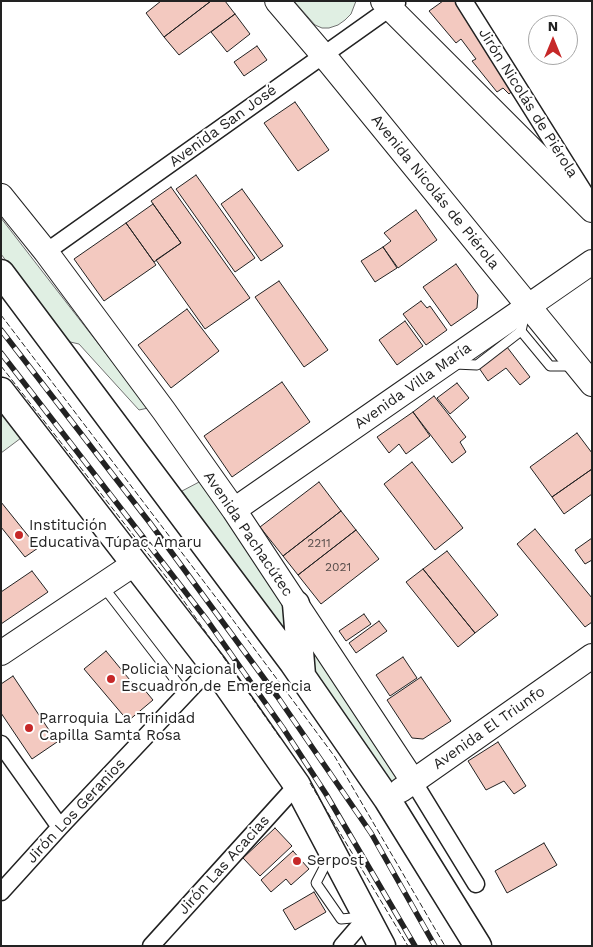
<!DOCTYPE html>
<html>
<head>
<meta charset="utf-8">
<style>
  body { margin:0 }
  #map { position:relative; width:593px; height:947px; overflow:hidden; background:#fff; font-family:"Work Sans",sans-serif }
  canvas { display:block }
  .frame { position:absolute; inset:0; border:2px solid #222; pointer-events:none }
  .north { position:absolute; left:528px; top:15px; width:50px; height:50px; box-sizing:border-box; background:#fff; border:1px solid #a7a7a7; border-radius:50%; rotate:0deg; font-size:14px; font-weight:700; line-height:20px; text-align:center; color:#222 }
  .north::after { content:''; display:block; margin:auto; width:18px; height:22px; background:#c62828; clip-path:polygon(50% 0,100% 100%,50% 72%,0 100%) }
</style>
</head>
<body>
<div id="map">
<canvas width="593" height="947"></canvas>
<div class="frame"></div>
<div class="north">N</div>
</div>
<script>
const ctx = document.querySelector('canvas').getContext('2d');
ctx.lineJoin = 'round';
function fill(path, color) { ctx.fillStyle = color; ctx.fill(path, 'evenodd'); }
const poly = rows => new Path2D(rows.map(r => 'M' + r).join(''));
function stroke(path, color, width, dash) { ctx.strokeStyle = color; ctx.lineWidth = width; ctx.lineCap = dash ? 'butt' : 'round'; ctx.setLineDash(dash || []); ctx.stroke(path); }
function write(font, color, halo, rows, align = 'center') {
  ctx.font = font + ' "Work Sans",sans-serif'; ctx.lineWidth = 4; ctx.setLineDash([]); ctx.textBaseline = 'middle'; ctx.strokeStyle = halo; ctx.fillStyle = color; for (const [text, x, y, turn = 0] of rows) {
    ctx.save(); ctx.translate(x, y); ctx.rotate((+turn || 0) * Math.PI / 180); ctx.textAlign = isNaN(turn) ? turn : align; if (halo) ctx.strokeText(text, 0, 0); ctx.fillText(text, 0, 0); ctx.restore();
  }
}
const green = poly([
  [294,1,356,1,351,14,345,20,338,25,329,28,322,28,315,25,294,1],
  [1,218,148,408,139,410,79,344,66,341,1,254,1,218],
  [1,404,25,435,1,453,1,404],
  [201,481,399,777,387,785,182,491,201,481]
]);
const building = poly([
  [161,1,211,1,164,37,146,13,161,1],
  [211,1,225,1,235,14,179,55,164,37,211,1],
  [443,1,463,1,517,87,509,94,503,88,497,92,472,61,476,59,461,39,456,43,429,11,443,1],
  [235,14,250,34,227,52,211,32,235,14],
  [257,46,267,60,244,76,234,62,257,46],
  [295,102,329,150,298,171,264,123,295,102],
  [196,175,255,258,235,272,176,189,196,175],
  [171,187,250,298,205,329,156,260,181,243,151,201,171,187],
  [242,189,283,246,261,261,221,204,242,189],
  [153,204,181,243,154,262,126,223,153,204],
  [416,210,437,240,398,268,383,247,391,241,384,233,416,210],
  [126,223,156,265,104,301,74,259,126,223],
  [383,247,397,268,375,282,361,261,383,247],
  [456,264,478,295,477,308,451,326,423,287,456,264],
  [279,281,328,350,304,367,255,297,279,281],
  [421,301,427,308,430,306,447,330,426,345,403,314,421,301],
  [187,309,219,351,171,388,138,345,187,309],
  [405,321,423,346,397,365,379,340,405,321],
  [507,347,530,377,520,385,506,368,488,381,479,368,507,347],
  [282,382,310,422,232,477,204,436,282,382],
  [457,383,469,398,450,414,437,398,457,383],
  [434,396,466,437,460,442,466,452,452,463,413,412,434,396],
  [413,412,430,436,406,454,399,444,389,453,377,437,413,412],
  [577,433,592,453,592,469,552,497,530,467,577,433],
  [412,462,463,528,435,550,384,484,412,462],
  [592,469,592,494,564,514,552,497,592,469],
  [319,482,341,511,283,556,260,527,319,482],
  [1,502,38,548,25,557,1,527,1,502],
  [341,511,356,530,298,575,283,556,341,511],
  [535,529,592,598,592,622,585,627,517,544,535,529],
  [356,530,379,559,321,604,298,575,356,530],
  [592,538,592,560,585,564,575,550,592,538],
  [447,551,498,615,475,633,423,569,447,551],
  [423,569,475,633,458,647,406,582,423,569],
  [32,571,48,592,1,624,1,592,32,571],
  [364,614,371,624,346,641,339,631,364,614],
  [379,621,387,631,356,653,349,643,379,621],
  [106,651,139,691,143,688,153,700,128,721,84,669,106,651],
  [403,657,417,678,390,696,376,675,403,657],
  [13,676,57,742,32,759,1,713,1,684,13,676],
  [421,677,451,721,423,739,412,738,387,700,421,677],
  [498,742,526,786,514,794,504,781,486,790,468,761,498,742],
  [275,828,292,846,260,876,243,858,275,828],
  [544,843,557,865,507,893,495,871,544,843],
  [293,851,309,869,291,885,286,879,271,892,261,880,293,851],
  [314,892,326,912,295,930,283,910,314,892]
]);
const lane = poly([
  [525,313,521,331,550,366,573,366],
  [455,364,477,365,521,331],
  [102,585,186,694],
  [330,856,316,883,341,919,363,917]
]);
const street = poly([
  [464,1,584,192],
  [46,252,397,3],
  [1,744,60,827],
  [413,781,476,884],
  [1,892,60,827,213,665],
  [151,946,297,785],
  [342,946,367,917]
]);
const secondary = poly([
  [277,1,330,63,592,384],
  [383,1,592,210],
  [1,196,46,252,164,411,234,510,413,781],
  [234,510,592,262],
  [1,653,134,564],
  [401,790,592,656]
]);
const primary = poly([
  [1,273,293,663,387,799,478,946],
  [1,391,213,665,297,785,382,946],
  [296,604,302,675]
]);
const rail = poly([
  [1,330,150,523,277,696,371,833,435,946],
  [1,353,207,620,283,728,326,794,415,946]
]);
const fence = poly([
  [1,315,227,612,335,757,445,946],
  [1,366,174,587,281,739],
  [310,783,408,946]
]);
const markers = [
  [19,535,5,"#c62828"],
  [111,679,5,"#c62828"],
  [29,728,5,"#c62828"],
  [297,861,5,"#c62828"]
];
const numberNames = [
  ["2211",319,543],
  ["2021",338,567]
];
const streetNames = [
  ["Jirón Nicolás de Piérola",528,103,58],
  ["Avenida San José",223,126,-36],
  ["Avenida Nicolás de Piérola",435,192,51],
  ["Avenida Villa María",413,386,-35],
  ["Avenida Pachacútec",248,534,56],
  ["Avenida El Triunfo",489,728,-35],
  ["Jirón Los Geranios",76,811,-47],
  ["Jirón Las Acacias",224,865,-48]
];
const poiNames = [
  ["Institución",29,526],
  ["Educativa Túpac Amaru",29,543],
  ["Policia Nacional",121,670],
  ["Escuadron de Emergencia",121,687],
  ["Parroquia La Trinidad",39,719],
  ["Capilla Samta Rosa",39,736],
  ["Serpost",307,861]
];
fill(green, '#e0efe3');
stroke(green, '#6f6f6f', 1);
fill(building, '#f3c9c0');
stroke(building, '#222', 1);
stroke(lane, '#222', 11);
stroke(street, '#222', 19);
stroke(secondary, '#222', 26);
stroke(primary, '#222', 29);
stroke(lane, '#fff', 9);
stroke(street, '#fff', 16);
stroke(secondary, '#fff', 24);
stroke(primary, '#fff', 26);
stroke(rail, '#222', 5.5);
stroke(rail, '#fff', 4, [11]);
stroke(fence, '#222', 1, [6, 2.5]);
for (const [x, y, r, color] of markers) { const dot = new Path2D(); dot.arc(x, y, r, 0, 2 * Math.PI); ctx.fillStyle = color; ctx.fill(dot); stroke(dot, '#fff', 2); }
write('12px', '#564c4a', null, numberNames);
write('15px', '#222', '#fff', streetNames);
write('15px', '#222', '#fff', poiNames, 'left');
</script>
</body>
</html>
